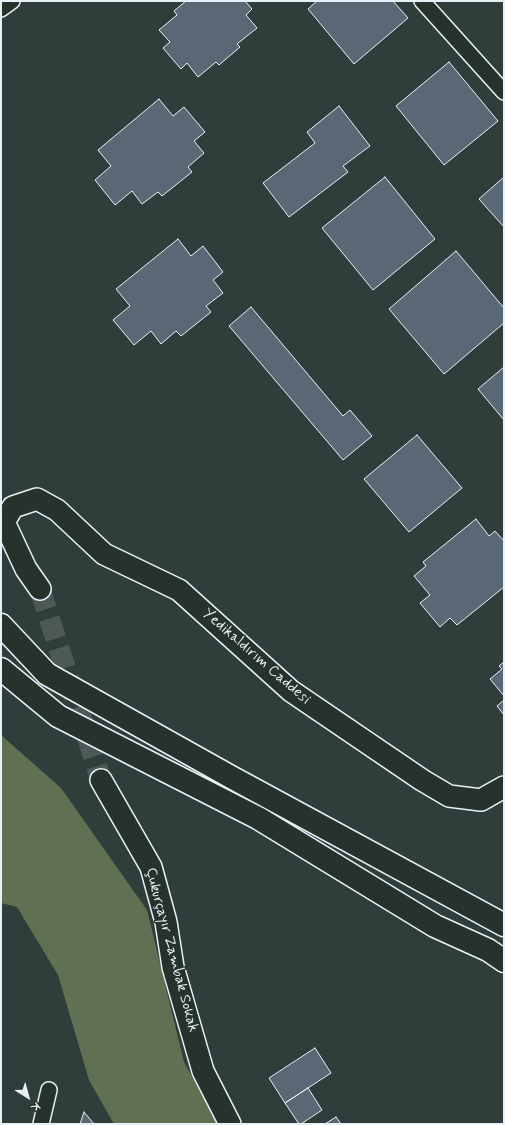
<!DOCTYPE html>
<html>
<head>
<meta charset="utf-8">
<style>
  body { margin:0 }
  #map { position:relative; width:505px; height:1125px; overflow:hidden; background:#303e3b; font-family:Mynerve,sans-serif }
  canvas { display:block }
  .frame { position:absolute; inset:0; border:2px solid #e8f1f8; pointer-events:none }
  .north { position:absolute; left:8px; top:1077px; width:40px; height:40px; -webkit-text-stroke:3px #26332d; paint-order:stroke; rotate:143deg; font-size:11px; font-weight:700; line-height:16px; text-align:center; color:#e8f1f8 }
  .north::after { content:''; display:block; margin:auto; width:14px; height:18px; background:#e8f1f8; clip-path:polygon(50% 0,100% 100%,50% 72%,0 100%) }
</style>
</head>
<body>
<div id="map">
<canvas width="505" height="1125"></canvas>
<div class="frame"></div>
<div class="north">K</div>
</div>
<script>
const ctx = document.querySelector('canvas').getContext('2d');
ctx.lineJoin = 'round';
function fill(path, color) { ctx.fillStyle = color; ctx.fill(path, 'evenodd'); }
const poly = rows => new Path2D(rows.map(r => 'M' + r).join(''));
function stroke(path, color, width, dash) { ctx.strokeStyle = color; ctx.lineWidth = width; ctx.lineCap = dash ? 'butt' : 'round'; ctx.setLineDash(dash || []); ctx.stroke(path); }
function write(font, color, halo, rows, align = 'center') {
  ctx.font = font + ' Mynerve,sans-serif'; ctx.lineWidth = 3; ctx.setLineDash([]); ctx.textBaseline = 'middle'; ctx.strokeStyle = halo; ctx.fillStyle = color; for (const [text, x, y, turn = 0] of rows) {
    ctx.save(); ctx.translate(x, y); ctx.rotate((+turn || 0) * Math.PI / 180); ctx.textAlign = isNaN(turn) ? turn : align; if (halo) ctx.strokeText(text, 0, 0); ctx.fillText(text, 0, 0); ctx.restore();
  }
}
const green = poly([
  [1,735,61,788,147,910,184,1062,218,1124,114,1124,89,1080,58,975,17,907,1,903]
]);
const building = poly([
  [186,1,245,1,252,9,246,15,257,28,237,44,240,47,219,65,216,62,198,77,187,63,181,69,163,48,170,42,159,30,177,15,174,11,186,1],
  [317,1,393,1,408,18,354,64,308,9,317,1],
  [449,62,498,121,444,165,396,106,449,62],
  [159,99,173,116,184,107,205,132,194,141,204,153,188,167,192,172,162,196,158,192,142,204,132,191,115,205,95,180,111,166,98,150,159,99],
  [339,106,370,146,343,166,348,172,289,217,263,183,315,143,307,132,339,106],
  [385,177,435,239,373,290,322,228,385,177],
  [504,177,504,227,479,199,504,177],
  [178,239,191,256,203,246,223,272,213,280,223,293,206,306,211,312,181,336,176,331,161,344,151,331,134,345,113,320,130,306,116,289,178,239],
  [456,251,504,308,504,323,444,374,389,309,456,251],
  [251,307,343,416,350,410,372,436,343,460,229,326,251,307],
  [504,367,504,420,478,389,504,367],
  [417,435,462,488,409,532,364,479,417,435],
  [476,519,489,536,495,531,504,541,504,587,457,625,450,618,440,627,420,603,430,595,414,576,426,566,423,562,476,519],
  [504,662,504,696,490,679,502,669,499,666,504,662],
  [504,700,504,715,497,706,504,700],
  [315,1048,331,1073,285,1103,269,1078,315,1048],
  [308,1088,322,1110,301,1124,299,1124,285,1103,308,1088],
  [84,1112,94,1124,80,1124,84,1112],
  [336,1117,341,1124,325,1124,336,1117]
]);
const secondaryTunnel = poly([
  [40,589,101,780]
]);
const street = poly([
  [422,1,504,92],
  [1,9,12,1],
  [41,1124,49,1090]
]);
const secondary = poly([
  [40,589,26,569,4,522,13,507,37,499,57,510,104,554,179,590,291,691,422,780,449,796,481,800,504,787],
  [101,780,151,867,166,922,173,967,203,1071,230,1124]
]);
const primary = poly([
  [1,625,47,674,231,777,504,925],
  [1,669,58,716,258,818,435,926,488,950,504,961]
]);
const streetNames = [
  ["Yedikaldırım Caddesi",256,657,41],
  ["Çukurçayır Zambak Sokak",171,950,75]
];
fill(green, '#607153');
fill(building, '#5a6875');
stroke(building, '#e8f1f8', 1);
stroke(secondaryTunnel, '#4c5957', 21, [21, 10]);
stroke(street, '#e8f1f8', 18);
stroke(secondary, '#e8f1f8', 24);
stroke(primary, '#e8f1f8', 25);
stroke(street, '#26332d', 15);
stroke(secondary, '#26332d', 21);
stroke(primary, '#26332d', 22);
write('15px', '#e8f1f8', '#26332d', streetNames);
</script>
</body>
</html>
